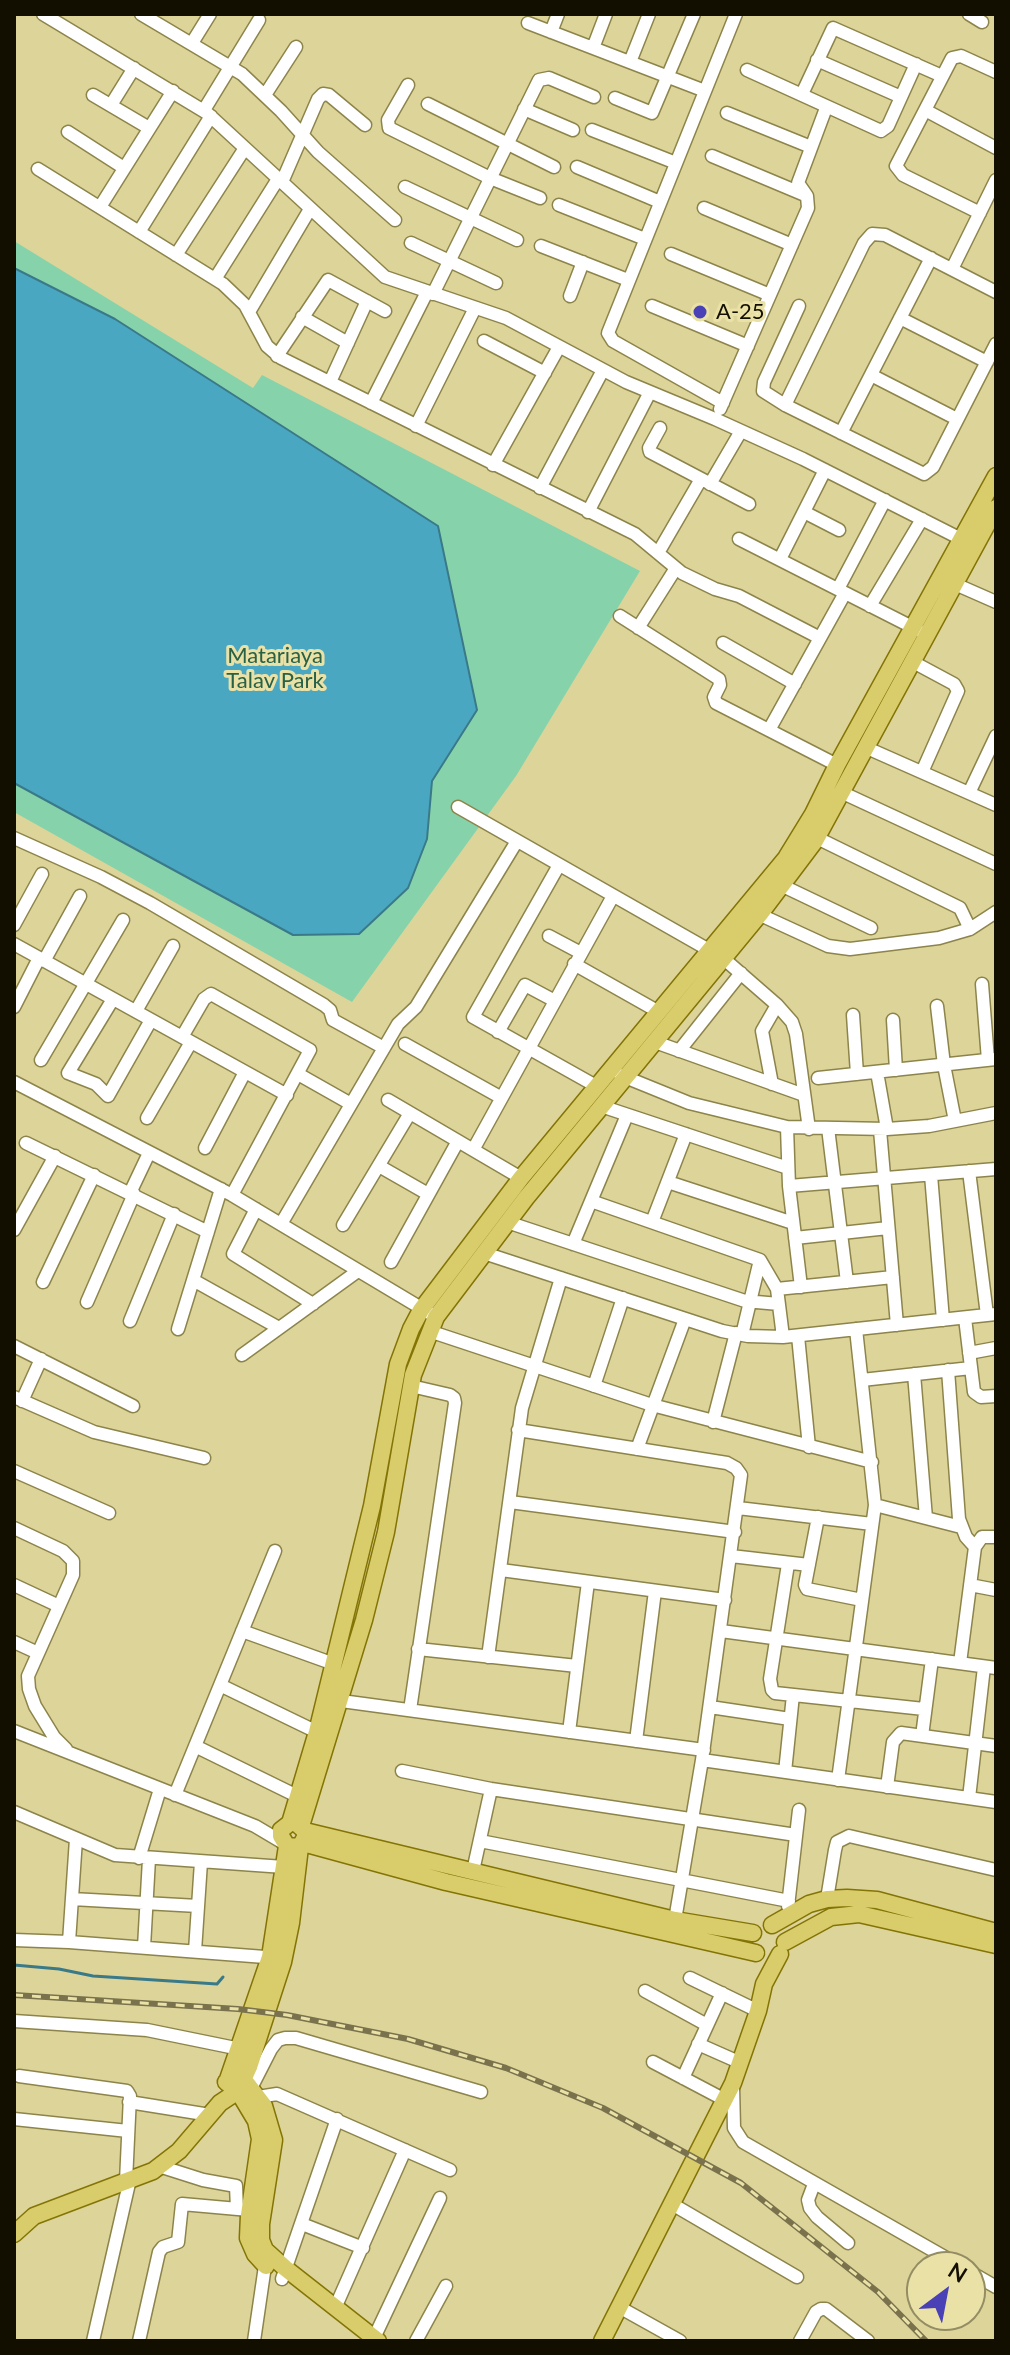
<!DOCTYPE html>
<html>
<head>
<meta charset="utf-8">
<style>
  body { margin:0 }
  #map { position:relative; width:1010px; height:2355px; overflow:hidden; background:#ddd499; font-family:Lato,sans-serif }
  canvas { display:block }
  .frame { position:absolute; inset:0; border:16px solid #130f00; pointer-events:none }
  .north { position:absolute; left:906px; top:2251px; width:80px; height:80px; box-sizing:border-box; background:#eae1a6; border:2px solid #948d64; border-radius:50%; rotate:32deg; font-size:22px; font-weight:700; line-height:32px; text-align:center; color:#130f00 }
  .north::after { content:''; display:block; margin:auto; width:28px; height:36px; background:#4b41b7; clip-path:polygon(50% 0,100% 100%,50% 72%,0 100%) }
</style>
</head>
<body>
<div id="map">
<canvas width="1010" height="2355"></canvas>
<div class="frame"></div>
<div class="north">N</div>
</div>
<script>
const ctx = document.querySelector('canvas').getContext('2d');
ctx.lineJoin = 'round';
function fill(path, color) { ctx.fillStyle = color; ctx.fill(path, 'evenodd'); }
const poly = rows => new Path2D(rows.map(r => 'M' + r).join(''));
function stroke(path, color, width, dash) { ctx.strokeStyle = color; ctx.lineWidth = width; ctx.lineCap = dash ? 'butt' : 'round'; ctx.setLineDash(dash || []); ctx.stroke(path); }
function write(font, color, halo, rows, align = 'center') {
  ctx.font = font + ' Lato,sans-serif'; ctx.lineWidth = 6; ctx.setLineDash([]); ctx.textBaseline = 'middle'; ctx.strokeStyle = halo; ctx.fillStyle = color; for (const [text, x, y, turn = 0] of rows) {
    ctx.save(); ctx.translate(x, y); ctx.rotate((+turn || 0) * Math.PI / 180); ctx.textAlign = isNaN(turn) ? turn : align; if (halo) ctx.strokeText(text, 0, 0); ctx.fillText(text, 0, 0); ctx.restore();
  }
}
const green = poly([
  [14,241,253,388,262,375,640,571,516,776,352,1002,14,812]
]);
const water = poly([
  [14,268,115,319,438,526,477,710,432,781,427,839,408,888,359,934,293,935,14,783,14,268]
]);
const stream = poly([
  [14,1965,59,1969,93,1976,217,1984,223,1977]
]);
const minor = poly([
  [43,14,207,113,385,277,506,318,626,382,715,419,803,459,969,543],
  [141,14,242,74,281,111,318,152,395,220],
  [969,14,982,22],
  [528,23,705,91],
  [551,32,558,14],
  [192,43,210,14],
  [593,48,606,14],
  [817,60,901,97],
  [630,62,649,14],
  [747,70,881,131,888,126,916,64],
  [408,85,388,120,389,128,490,178,540,198],
  [802,94,833,28,942,76],
  [93,95,149,128],
  [265,95,296,47],
  [615,98,652,113,694,14],
  [428,104,554,167],
  [111,105,134,68],
  [524,109,573,130],
  [204,110,259,20],
  [925,110,996,148],
  [727,113,811,147],
  [592,130,676,163],
  [68,132,124,168],
  [712,156,805,195],
  [577,167,660,202],
  [38,169,223,284,245,305,267,346,281,358,635,534,682,573,715,589,739,596,820,638],
  [282,182,318,99,323,94,329,95,365,125],
  [405,187,517,240],
  [559,205,645,239],
  [100,207,173,91],
  [704,208,792,245],
  [980,213,903,175,896,166,952,58,961,56,996,72],
  [139,232,211,116],
  [411,243,496,283],
  [541,246,628,280],
  [671,254,770,295],
  [176,255,245,148],
  [952,269,996,180],
  [215,279,278,179],
  [433,294,539,80,549,78,594,97],
  [570,296,583,262],
  [652,306,748,346],
  [799,306,764,382,763,391,785,405,924,474,933,467,996,344],
  [249,312,310,209],
  [302,317,348,343],
  [900,318,987,362],
  [484,341,545,373],
  [277,356,328,280,385,311],
  [871,375,957,419],
  [330,382,367,301],
  [371,403,427,292],
  [723,403,613,341,608,333,736,14],
  [785,405,864,243,872,234,885,235,996,292],
  [720,409,808,208,807,196,798,183,826,108],
  [416,426,475,308],
  [660,428,649,448,650,452,749,504],
  [841,433,931,258],
  [493,465,559,347],
  [710,484,741,431],
  [540,488,603,370],
  [588,512,650,392],
  [804,512,839,530],
  [739,539,918,630],
  [658,553,701,479],
  [780,559,825,470],
  [955,584,996,602],
  [838,589,885,500],
  [870,606,922,519],
  [620,616,719,679,720,685,714,697,716,703,837,765],
  [638,628,676,568],
  [723,643,795,684],
  [913,662,954,684,958,691,922,772],
  [769,730,845,593],
  [867,748,996,805],
  [843,793,996,864],
  [969,793,996,736],
  [458,807,723,958,777,1005,792,1022,796,1034,809,1129],
  [809,834,960,908,970,929],
  [14,838,101,877,150,903,324,1005,330,1010,333,1020,384,1048],
  [559,865,473,1017,596,1086],
  [783,886,871,928],
  [754,912,828,946,850,949,939,938,970,929,996,912],
  [14,925,42,874],
  [549,936,581,953],
  [14,944,287,1095],
  [44,961,80,896],
  [574,964,659,1012],
  [982,984,988,1060],
  [113,999,68,1073,96,1084,108,1096,151,1020],
  [937,1006,944,1065,955,1121],
  [14,1007,39,958],
  [136,1011,173,946],
  [853,1015,857,1074],
  [893,1020,896,1070],
  [498,1032,525,985,555,1001],
  [182,1037,204,999,211,994,310,1050,232,1195],
  [655,1042,804,1095],
  [405,1044,500,1097],
  [679,1051,741,973],
  [41,1060,123,920],
  [877,1072,887,1129],
  [298,1074,351,1104],
  [620,1075,689,1103,787,1127,887,1129,929,1126,996,1113],
  [818,1078,996,1059],
  [14,1082,232,1195,436,1317],
  [772,1084,762,1031,777,1005],
  [388,1100,521,1178],
  [601,1106,788,1168],
  [147,1118,191,1042],
  [787,1127,789,1186,801,1287],
  [828,1128,847,1282],
  [880,1130,897,1325],
  [26,1143,208,1232],
  [205,1148,245,1072],
  [473,1150,613,896],
  [379,1166,428,1194],
  [969,1171,987,1315],
  [931,1175,943,1320],
  [668,1182,793,1223],
  [789,1186,996,1169],
  [130,1193,149,1153],
  [591,1201,760,1260,777,1289,783,1337],
  [256,1209,233,1254,313,1304],
  [507,1222,745,1301,779,1304],
  [652,1222,686,1134],
  [281,1224,398,1024,416,1007,517,841],
  [343,1225,410,1113],
  [14,1230,55,1156],
  [795,1238,888,1228],
  [573,1244,627,1115],
  [484,1253,722,1331,748,1336,783,1337,996,1314],
  [391,1262,458,1141],
  [193,1280,279,1328],
  [43,1282,94,1175],
  [777,1289,893,1277],
  [87,1302,134,1194],
  [965,1318,974,1392,981,1397,996,1396],
  [130,1321,174,1214],
  [178,1329,221,1189],
  [429,1331,652,1405,872,1462],
  [742,1335,760,1260],
  [798,1336,809,1447],
  [14,1346,133,1406],
  [969,1353,996,1348],
  [242,1355,358,1271],
  [948,1370,959,1519,966,1537,975,1547],
  [914,1374,926,1518],
  [862,1380,971,1368],
  [594,1386,623,1298],
  [14,1397,94,1432,204,1458],
  [22,1401,41,1359],
  [713,1422,736,1333],
  [518,1430,727,1463,736,1468,741,1475,702,1760,675,1920],
  [637,1449,685,1319],
  [14,1471,109,1513],
  [510,1502,735,1532],
  [875,1505,961,1527],
  [738,1508,872,1524],
  [818,1517,805,1585,807,1589,862,1600],
  [14,1528,63,1551,73,1561,73,1575,28,1676,29,1689,35,1706,54,1737,66,1749],
  [731,1556,809,1565],
  [788,1564,770,1679,772,1690,775,1693,924,1709],
  [501,1570,725,1600],
  [14,1585,59,1606],
  [970,1585,996,1590],
  [242,1631,334,1664],
  [721,1631,996,1668],
  [14,1642,38,1653],
  [418,1649,577,1666],
  [488,1657,522,1408,561,1278],
  [960,1663,975,1547,982,1537,996,1537],
  [220,1685,317,1732],
  [334,1700,704,1750],
  [710,1707,790,1719],
  [410,1710,455,1403,454,1398,450,1395,411,1386],
  [14,1731,255,1826,282,1842],
  [569,1732,588,1582],
  [922,1736,932,1659],
  [636,1741,655,1591],
  [195,1746,297,1796],
  [702,1760,996,1802],
  [402,1771,491,1789,796,1835],
  [785,1772,793,1695],
  [838,1780,875,1505,856,1329],
  [887,1787,893,1742,901,1733,996,1746],
  [175,1795,275,1551],
  [969,1798,984,1667],
  [14,1812,115,1855,284,1867],
  [480,1841,789,1901],
  [139,1858,160,1789],
  [473,1871,491,1789],
  [72,1899,198,1906],
  [827,1899,835,1850,837,1842,849,1836,996,1870],
  [788,1906,799,1810],
  [14,1940,69,1942,278,1958],
  [69,1942,76,1839],
  [144,1947,149,1859],
  [195,1951,201,1862],
  [690,1978,758,2011],
  [645,1991,707,2025],
  [14,2021,147,2030,240,2049],
  [698,2044,741,2063],
  [653,2062,725,2100],
  [19,2076,127,2091,130,2096,126,2181],
  [683,2078,722,1993],
  [733,2086,734,2128,743,2142,962,2267],
  [248,2094,271,2049,278,2040,285,2038,296,2038,481,2092],
  [258,2097,277,2094,450,2170],
  [129,2102,210,2115],
  [14,2119,128,2131],
  [159,2166,203,2180,236,2186,237,2209],
  [814,2184,808,2200,810,2208,817,2217,848,2243],
  [672,2204,797,2277],
  [302,2224,363,2248],
  [970,2272,996,2287],
  [282,2279,337,2119],
  [619,2307,680,2341],
  [335,2308,405,2150],
  [374,2338,440,2198],
  [93,2341,130,2179],
  [139,2341,159,2252,163,2247,178,2242,182,2204,249,2210],
  [254,2341,266,2259],
  [416,2341,446,2286],
  [800,2341,816,2312,821,2309,826,2309,868,2341]
]);
const major = poly([
  [290,1823,296,1823,305,1831,305,1837,300,1847,287,1846,281,1836,281,1830,290,1823,317,1732,372,1506,398,1364,411,1329,421,1310,521,1178,786,858,813,814,837,765,996,476],
  [301,1826,364,1620,386,1532,413,1375,436,1317,526,1198,760,914,815,841,996,508],
  [305,1831,675,1920,753,1933],
  [303,1843,446,1882,756,1953],
  [772,1925,809,1904,827,1899,847,1898,877,1900,996,1932],
  [785,1942,831,1917,859,1914,996,1945],
  [233,2070,244,2080,264,2106,274,2140,261,2224,261,2240,265,2250,285,2268,378,2341],
  [228,2079,270,1957,287,1846],
  [226,2082,238,2091,256,2121,260,2139,249,2215,248,2238,255,2254,266,2266],
  [14,2234,34,2216,153,2171,179,2151,220,2103,238,2091,249,2067,283,1962,291,1923,300,1847],
  [602,2341,733,2083,758,2011,764,1984,780,1954]
]);
const rail = poly([
  [14,1995,238,2009,287,2015,408,2039,506,2068,603,2108,741,2183,878,2292,926,2341]
]);
const markers = [
  [700,312,8,"#4b41b7"]
];
const poiNames = [
  ["A-25",716,312]
];
const parkNames = [
  ["Matariaya",275,656],
  ["Talav Park",275,681]
];
fill(green, '#86d3ab');
fill(water, '#4aa7c2');
stroke(water, '#3a7988', 2);
stroke(stream, '#3a7988', 3);
stroke(minor, '#8d844b', 15);
stroke(major, '#837405', 19);
stroke(minor, '#fff', 12);
stroke(major, '#d9cc6b', 16);
stroke(rail, '#79724d', 6);
stroke(rail, '#eae1a6', 3, [9]);
for (const [x, y, r, color] of markers) { const dot = new Path2D(); dot.arc(x, y, r, 0, 2 * Math.PI); ctx.fillStyle = color; ctx.fill(dot); stroke(dot, '#eae1a6', 3); }
write('22px', '#130f00', '#eae1a6', poiNames, 'left');
write('22px', '#286146', '#eae1a6', parkNames);
</script>
</body>
</html>
